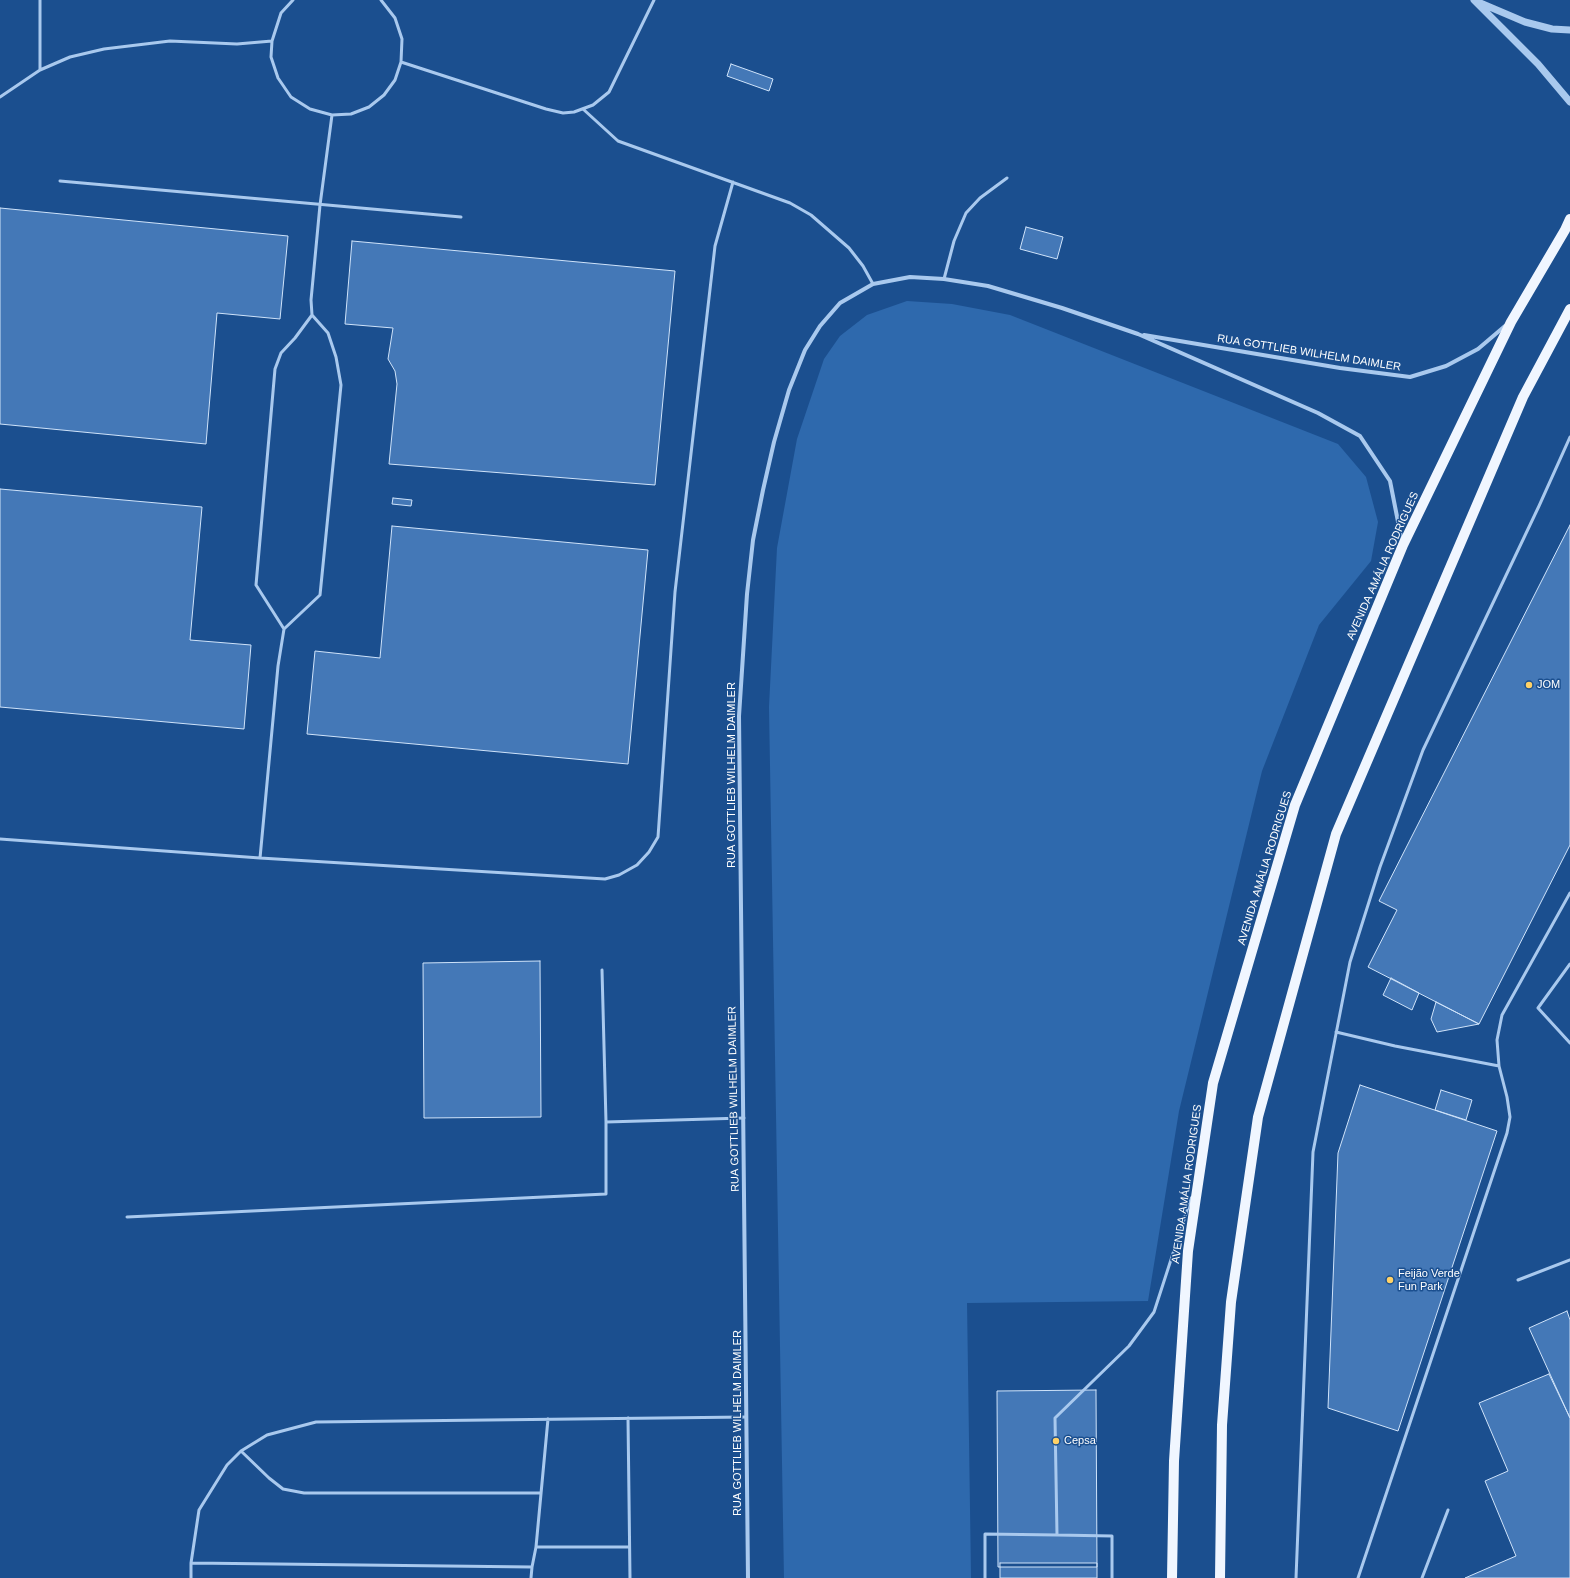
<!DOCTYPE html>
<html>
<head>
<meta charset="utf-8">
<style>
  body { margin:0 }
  canvas { display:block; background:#1b4f8f }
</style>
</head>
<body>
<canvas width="1570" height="1578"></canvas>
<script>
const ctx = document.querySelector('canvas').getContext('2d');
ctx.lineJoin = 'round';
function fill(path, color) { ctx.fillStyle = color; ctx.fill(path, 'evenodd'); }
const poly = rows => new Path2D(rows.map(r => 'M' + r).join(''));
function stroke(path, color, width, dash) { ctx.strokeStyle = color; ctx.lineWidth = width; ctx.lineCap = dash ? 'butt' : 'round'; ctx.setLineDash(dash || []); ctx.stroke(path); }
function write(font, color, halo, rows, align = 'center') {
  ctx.font = font + ' Helvetica,sans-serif'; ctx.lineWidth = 3; ctx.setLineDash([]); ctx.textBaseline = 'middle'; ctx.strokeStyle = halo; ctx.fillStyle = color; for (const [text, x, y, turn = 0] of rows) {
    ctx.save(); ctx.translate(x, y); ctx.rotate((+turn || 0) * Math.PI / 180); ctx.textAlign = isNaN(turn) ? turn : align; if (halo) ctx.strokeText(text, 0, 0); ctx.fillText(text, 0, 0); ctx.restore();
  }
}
const green = poly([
  [907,301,952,304,1010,315,1338,444,1366,477,1378,522,1371,561,1319,625,1262,771,1179,1111,1148,1301,967,1303,971,1578,784,1578,769,707,777,548,797,439,824,359,840,336,867,315]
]);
const building = poly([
  [731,64,773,79,769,91,727,76,731,64],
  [0,208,288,236,280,319,217,313,206,444,0,424,0,208],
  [1026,227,1063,237,1057,259,1020,249,1026,227],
  [352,241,675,271,655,485,389,464,397,384,395,371,388,359,393,328,345,324,352,241],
  [0,489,202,507,190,640,251,645,244,729,0,707,0,489],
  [393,498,412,500,411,506,392,504,393,498],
  [1570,525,1570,845,1479,1024,1368,967,1397,910,1379,901,1570,525],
  [392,526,648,550,628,764,307,734,315,651,380,658,392,526],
  [540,961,541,1117,424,1118,423,963,540,961],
  [1391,978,1419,993,1412,1010,1383,995,1391,978],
  [1436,1002,1479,1024,1437,1032,1431,1019,1436,1002],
  [1360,1085,1497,1131,1398,1431,1328,1408,1338,1153,1360,1085],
  [1441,1090,1472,1100,1466,1120,1435,1110,1441,1090],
  [1567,1311,1570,1320,1570,1418,1529,1328,1567,1311],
  [1549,1374,1570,1418,1570,1578,1465,1578,1516,1556,1485,1481,1508,1471,1479,1403,1549,1374],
  [1096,1390,1097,1567,998,1567,997,1391,1096,1390],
  [1000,1563,1097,1563,1097,1578,1000,1578,1000,1563]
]);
const service = poly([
  [40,0,40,70],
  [293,0,281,13,272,41,271,57,278,78,291,97,310,109,332,115,351,114,369,107,384,95,395,80,401,62,402,39,395,18,381,0],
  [401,62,546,109,563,113,574,112,593,105,609,92,654,0],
  [0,97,40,70,70,57,104,49,170,41,237,44,272,41],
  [583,109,618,141,790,203,811,215,849,248,863,266,873,284],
  [60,181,461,217],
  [944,279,954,241,966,213,980,198,1007,178],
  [284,629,256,585,275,369,281,353,295,338,312,315],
  [0,839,260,858,278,666,284,629,320,595,341,385,336,357,328,333,312,315,311,300,320,205,332,115],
  [260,858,605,879,619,875,637,865,649,852,658,837,675,592,715,246,733,182],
  [1570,964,1538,1008,1570,1043],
  [602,970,606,1122,744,1118],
  [1336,1032,1395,1046,1499,1066],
  [127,1217,606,1194,606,1122],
  [1518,1280,1570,1260],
  [628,1418,630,1578],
  [241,1451,269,1478,283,1489,304,1493,541,1493],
  [1057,1535,1112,1536,1112,1578],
  [536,1547,548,1419],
  [191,1563,532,1567],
  [191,1578,191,1563,199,1510,227,1465,241,1451,267,1435,316,1422,746,1417],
  [531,1578,532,1567,536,1547,629,1547],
  [985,1578,985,1534,1057,1535,1055,1418,1129,1346,1154,1312,1191,1198],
  [1296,1578,1313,1152,1350,962,1380,867,1423,750,1539,506,1570,437],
  [1358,1578,1507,1133,1510,1117,1507,1097,1499,1066,1497,1040,1502,1015,1570,893],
  [1422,1578,1448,1510]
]);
const minor = poly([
  [1144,335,1340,368,1410,377,1446,366,1478,349,1505,326],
  [748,1578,739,716,747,594,753,540,763,490,774,442,789,390,805,350,820,326,840,303,873,284,910,277,944,279,988,286,1062,308,1138,334,1318,413,1360,436,1390,481,1402,542]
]);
const tertiary = poly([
  [1474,0,1538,64,1570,102],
  [1478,2,1525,22,1552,29,1570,30]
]);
const primary = poly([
  [1172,1578,1174,1461,1188,1251,1213,1083,1295,805,1403,545,1511,322,1565,230,1570,219],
  [1220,1578,1222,1425,1231,1302,1258,1117,1336,834,1523,397,1570,309]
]);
const markers = [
  [1529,685,4,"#ffd166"],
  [1390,1280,4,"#ffd166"],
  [1056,1441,4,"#ffd166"]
];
const streetNames = [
  ["RUA GOTTLIEB WILHELM DAIMLER",1309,353,9],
  ["AVENIDA AMÁLIA RODRIGUES",1383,566,-66],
  ["RUA GOTTLIEB WILHELM DAIMLER",732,775,-90],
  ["AVENIDA AMÁLIA RODRIGUES",1265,868,-73],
  ["RUA GOTTLIEB WILHELM DAIMLER",734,1099,-91],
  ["AVENIDA AMÁLIA RODRIGUES",1187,1184,-82],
  ["RUA GOTTLIEB WILHELM DAIMLER",738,1423,-90]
];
const poiNames = [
  ["JOM",1537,685],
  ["Feijão Verde",1398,1274],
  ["Fun Park",1398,1287],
  ["Cepsa",1064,1441]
];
fill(green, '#2e69ad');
fill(building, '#4478b7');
stroke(building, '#cfe3fa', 1);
stroke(service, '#a9c9ee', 3);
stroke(minor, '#a9c9ee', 4);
stroke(tertiary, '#a9c9ee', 7);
stroke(primary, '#f0f6ff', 10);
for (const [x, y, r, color] of markers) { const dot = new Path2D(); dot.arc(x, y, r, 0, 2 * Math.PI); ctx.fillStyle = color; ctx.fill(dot); stroke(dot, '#1b4f8f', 1.5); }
write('11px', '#fff', '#1b4f8f', streetNames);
write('11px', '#fff', '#1b4f8f', poiNames, 'left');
</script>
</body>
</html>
